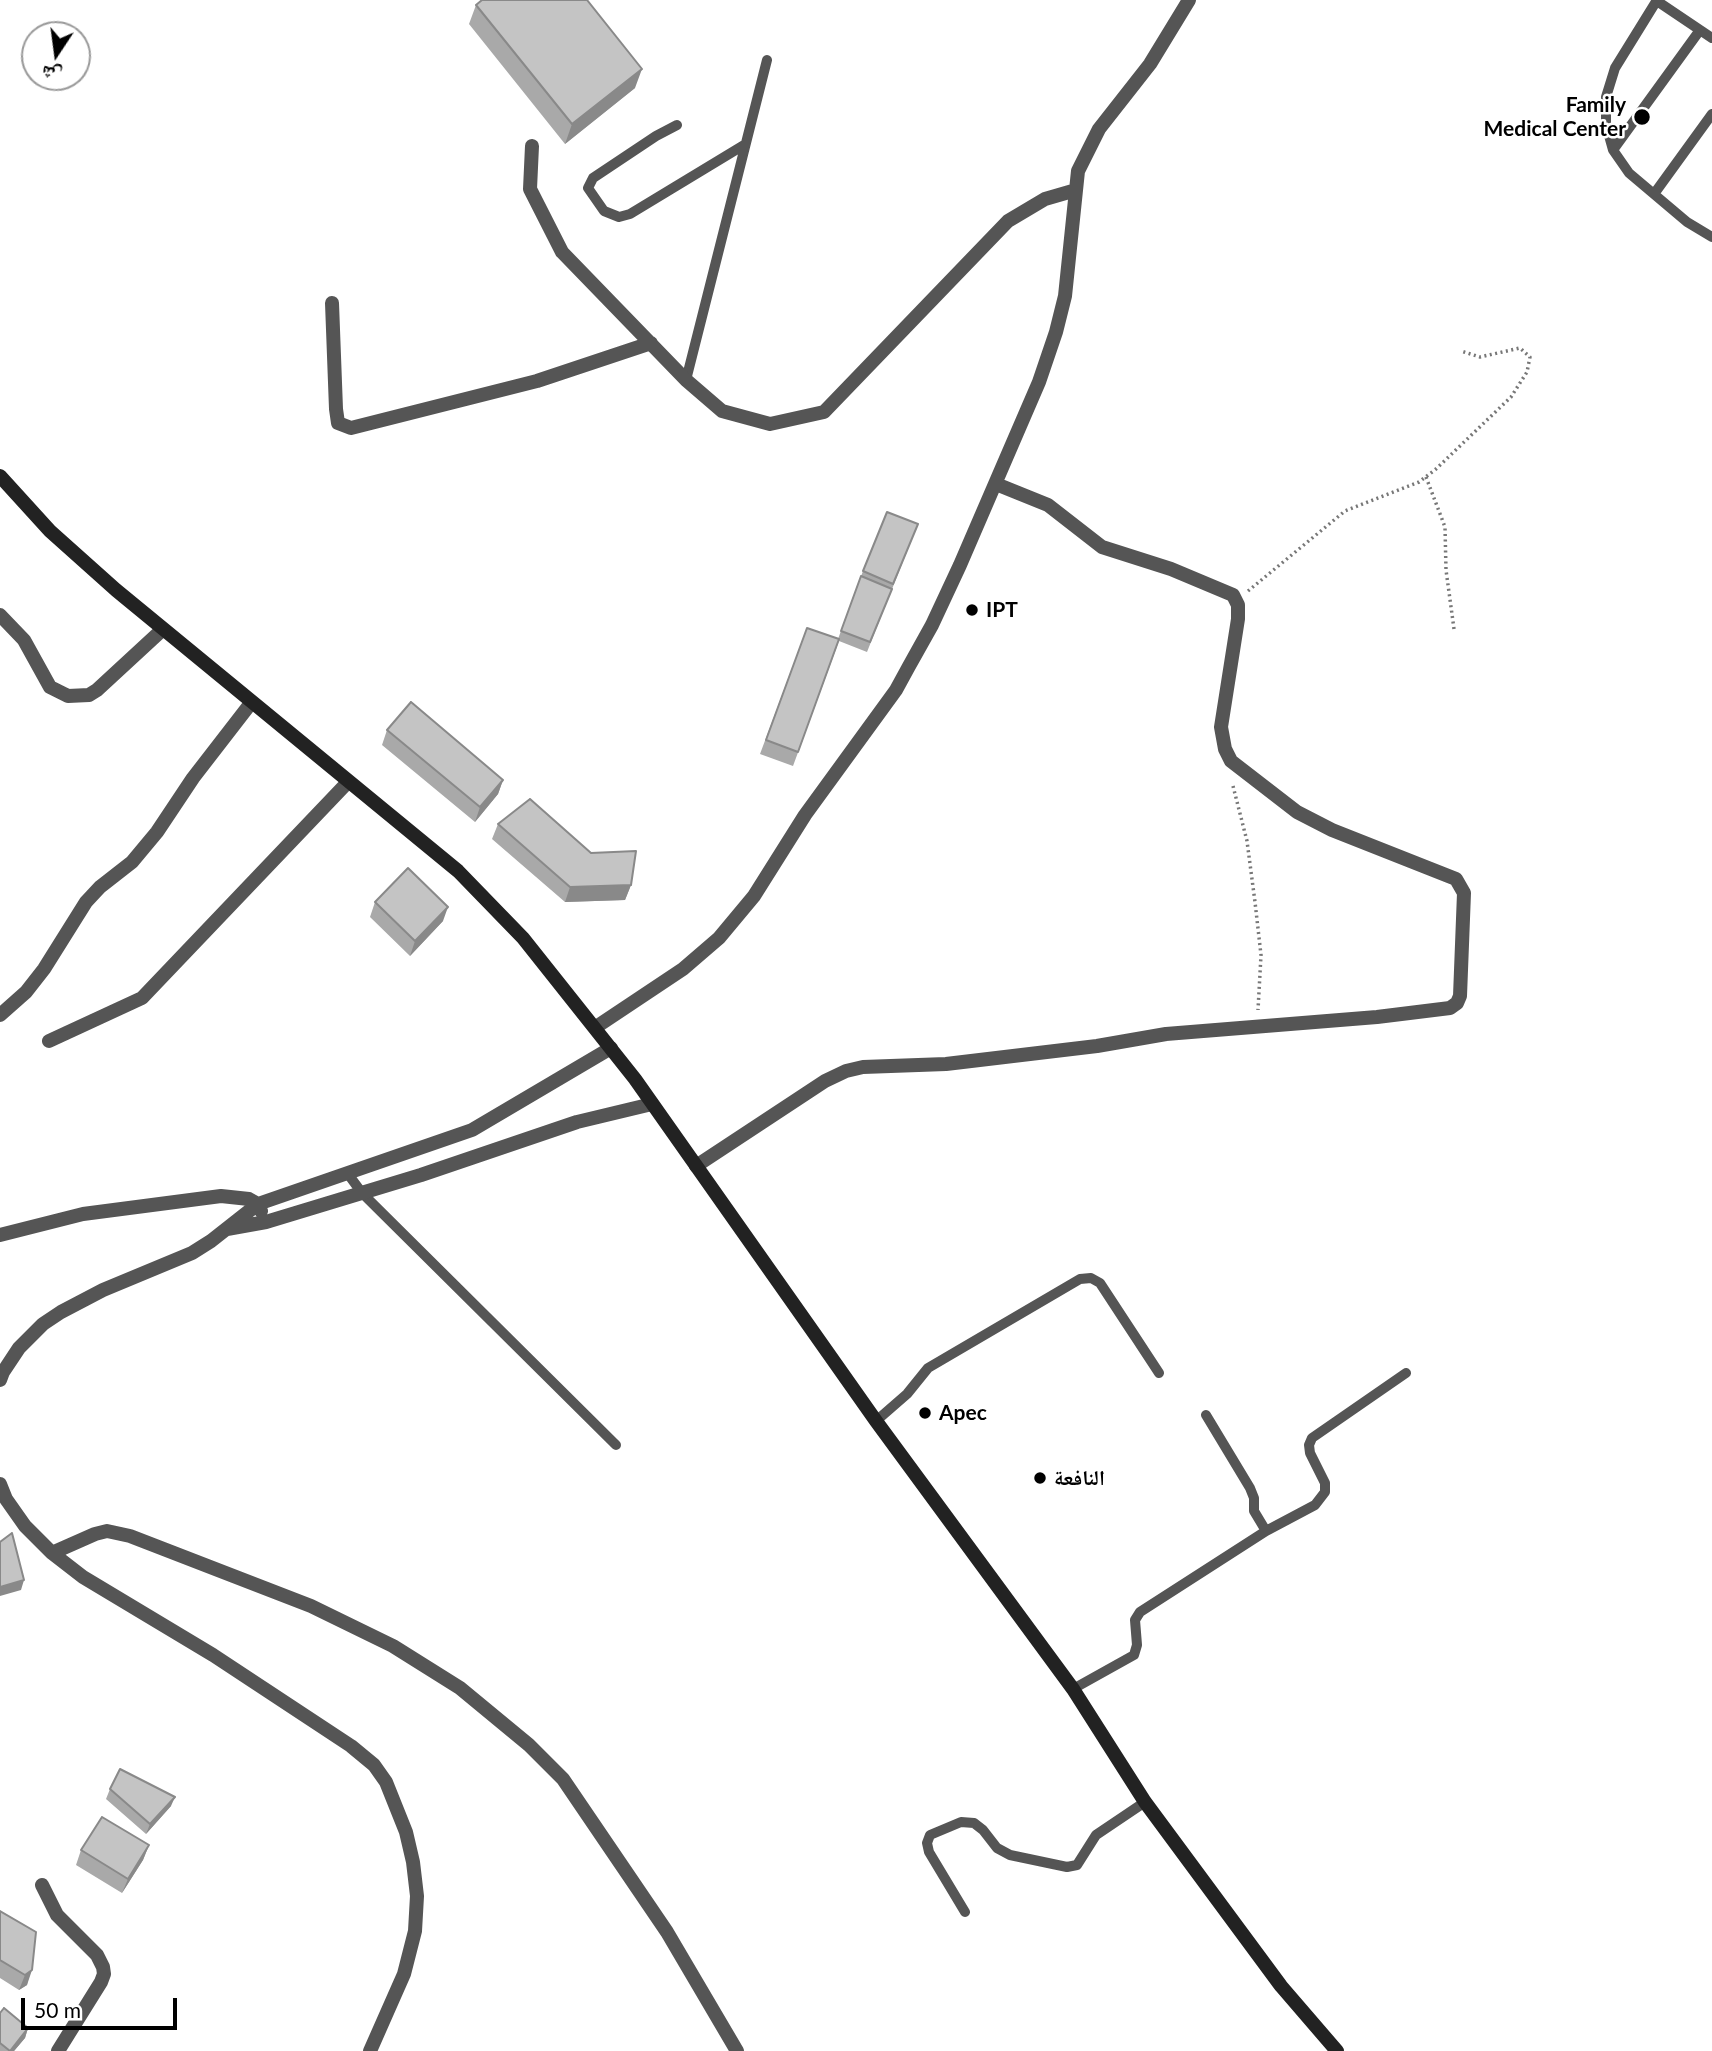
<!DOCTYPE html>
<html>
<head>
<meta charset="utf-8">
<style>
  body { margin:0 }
  #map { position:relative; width:1712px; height:2051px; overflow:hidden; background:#fff; font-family:Lato,"Noto Naskh Arabic",sans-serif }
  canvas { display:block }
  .north { position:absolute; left:21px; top:21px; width:70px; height:70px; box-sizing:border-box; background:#fff; border:2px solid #999; border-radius:50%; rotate:193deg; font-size:19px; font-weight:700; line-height:28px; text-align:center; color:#000 }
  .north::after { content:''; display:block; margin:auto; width:24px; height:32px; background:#000; clip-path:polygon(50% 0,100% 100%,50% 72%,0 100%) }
  .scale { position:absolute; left:21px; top:1998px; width:156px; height:32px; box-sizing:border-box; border:4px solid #000; border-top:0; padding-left:9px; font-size:21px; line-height:24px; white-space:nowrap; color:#000; -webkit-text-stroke:5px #fff; paint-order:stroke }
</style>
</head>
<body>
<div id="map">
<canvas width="1712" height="2051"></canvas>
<div class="north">ش</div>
<div class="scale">50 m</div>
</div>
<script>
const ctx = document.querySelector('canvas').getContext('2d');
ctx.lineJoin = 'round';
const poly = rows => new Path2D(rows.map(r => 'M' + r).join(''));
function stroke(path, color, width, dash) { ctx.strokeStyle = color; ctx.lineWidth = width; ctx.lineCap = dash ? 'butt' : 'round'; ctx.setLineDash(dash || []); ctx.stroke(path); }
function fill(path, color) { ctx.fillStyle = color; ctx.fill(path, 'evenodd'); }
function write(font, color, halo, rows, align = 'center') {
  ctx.font = font + ' Lato,"Noto Naskh Arabic",sans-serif'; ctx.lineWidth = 5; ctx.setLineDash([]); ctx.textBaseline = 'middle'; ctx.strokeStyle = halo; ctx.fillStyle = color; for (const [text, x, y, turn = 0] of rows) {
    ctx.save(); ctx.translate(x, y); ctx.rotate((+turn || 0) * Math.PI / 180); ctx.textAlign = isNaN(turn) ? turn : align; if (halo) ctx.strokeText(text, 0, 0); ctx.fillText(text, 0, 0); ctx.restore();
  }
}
const path = poly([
  [1426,477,1445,527,1446,570,1454,629],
  [1248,591,1345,511,1419,482,1436,469,1511,397,1527,372,1530,357,1520,348,1480,357,1461,351],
  [1233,786,1247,841,1255,902,1261,955,1258,1010]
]);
const lane = poly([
  [1657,0,1615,68,1606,97,1606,125,1613,150,1629,173,1687,222,1712,237],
  [1657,1,1712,38],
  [677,125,656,136,593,178,588,188,604,211,619,217,630,214,744,145],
  [1613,150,1700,30],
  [1654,194,1712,114],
  [686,380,767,60],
  [348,1174,362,1193,616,1445],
  [1206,1415,1250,1488,1254,1498,1254,1511,1266,1531],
  [876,1421,907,1394,928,1368,1080,1279,1091,1278,1100,1283,1159,1373],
  [1073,1689,1134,1655,1137,1645,1135,1620,1140,1612,1266,1531,1315,1505,1325,1492,1325,1483,1310,1453,1309,1445,1312,1438,1406,1373],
  [965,1912,929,1852,927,1843,930,1835,961,1822,974,1823,983,1830,997,1848,1010,1855,1067,1867,1077,1865,1096,1835,1145,1802]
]);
const street = poly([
  [532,146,530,189,562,252,686,380,722,411,770,424,824,412,1008,221,1045,199,1076,190],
  [332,303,336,409,338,423,351,428,537,381,651,343],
  [0,615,24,640,50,687,68,696,89,695,97,690,162,630],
  [0,1015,26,992,44,969,86,902,100,887,132,862,157,832,193,778,251,703],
  [596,1027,683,969,719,938,754,896,805,815,896,690,908,668,932,625,960,565,1039,382,1056,332,1065,296,1078,171,1099,129,1150,64,1189,0],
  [49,1041,142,998,348,782],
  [696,1166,825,1081,846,1071,863,1067,946,1064,1097,1046,1166,1034,1377,1017,1450,1008,1457,1003,1460,996,1464,893,1456,879,1332,830,1297,812,1231,761,1225,749,1221,727,1238,619,1238,605,1233,595,1171,569,1102,547,1048,505,996,484],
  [227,1229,266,1222,421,1175,577,1122,652,1104],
  [0,1235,83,1214,221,1196,249,1199,258,1204,261,1211],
  [0,1380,3,1372,19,1348,43,1324,61,1312,103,1290,192,1253,211,1241,258,1204,472,1130,611,1048],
  [0,1484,6,1499,25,1526,52,1553,83,1577,213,1655,351,1746,374,1765,386,1782,406,1832,413,1862,417,1896,415,1931,404,1974,370,2051],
  [52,1553,95,1534,107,1531,130,1536,311,1606,393,1646,460,1688,529,1745,563,1779,667,1932,737,2051],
  [42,1885,57,1915,97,1955,103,1967,104,1974,101,1982,58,2051]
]);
const secondary = poly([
  [0,476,50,531,116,590,458,871,523,938,635,1079,876,1421,1073,1689,1145,1802,1281,1986,1337,2051]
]);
const wall = poly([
  [476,5,635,88,565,144,469,24],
  [912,539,867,652,839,641,793,766,760,754,807,628,838,639,863,571],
  [387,730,503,780,498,794,475,822,382,745],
  [498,824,591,853,631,885,625,900,565,902,492,839],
  [375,902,443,921,410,956,370,917],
  [110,1789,171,1806,146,1834,106,1799],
  [149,1845,143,1860,122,1893,76,1865,81,1850],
  [0,1911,36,1932,27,1985,19,1990,0,1978],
  [0,2013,28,2028,25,2038,14,2051,0,2051]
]);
const shadedWall = poly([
  [642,69,635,88,565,144,572,124],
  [503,780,498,794,475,822,480,807],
  [631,885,625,900,565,902,570,887],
  [448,907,443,921,410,956,415,941],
  [24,1580,21,1590,0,1596,0,1587],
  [175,1797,171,1806,146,1834,150,1824],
  [149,1845,143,1860,122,1893,128,1879],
  [32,1970,27,1985,19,1990,25,1975],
  [28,2028,25,2038,14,2051,10,2051]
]);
const building = poly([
  [482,0,587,0,642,69,572,124,476,5,482,0],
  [887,512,918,524,893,584,863,571,887,512],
  [861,576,892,589,870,642,841,631,861,576],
  [807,628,839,639,798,752,766,740,807,628],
  [411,702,503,780,480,807,387,730,411,702],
  [530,799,591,853,636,851,631,885,570,887,498,824,530,799],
  [408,868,448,907,415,941,375,902,408,868],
  [12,1533,24,1580,0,1587,0,1542,12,1533],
  [120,1769,175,1797,150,1824,110,1789,120,1769],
  [102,1817,149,1845,128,1879,81,1850,102,1817],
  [0,1911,36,1932,32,1970,25,1975,0,1960,0,1911],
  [4,2008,28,2028,10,2051,0,2043,0,2013,4,2008]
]);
const markers = [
  [1642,117,9,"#000"],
  [972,610,7,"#000"],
  [925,1413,7,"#000"],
  [1040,1478,7,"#000"]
];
const poiNames = [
  ["Family",1626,105,"right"],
  ["Medical Center",1626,129,"right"],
  ["IPT",986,610],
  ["Apec",939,1413],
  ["النافعة",1054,1478]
];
stroke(path, '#777', 3.5, [2, 3.5]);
stroke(lane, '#555', 10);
stroke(street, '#555', 14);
stroke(secondary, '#222', 14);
fill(wall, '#a9a9a9');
fill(shadedWall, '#898989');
fill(building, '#c4c4c4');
stroke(building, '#898989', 2);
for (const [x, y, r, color] of markers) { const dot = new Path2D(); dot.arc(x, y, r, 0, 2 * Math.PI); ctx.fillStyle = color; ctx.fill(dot); stroke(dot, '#fff', 2.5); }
write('bold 21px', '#000', '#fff', poiNames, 'left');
</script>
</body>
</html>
